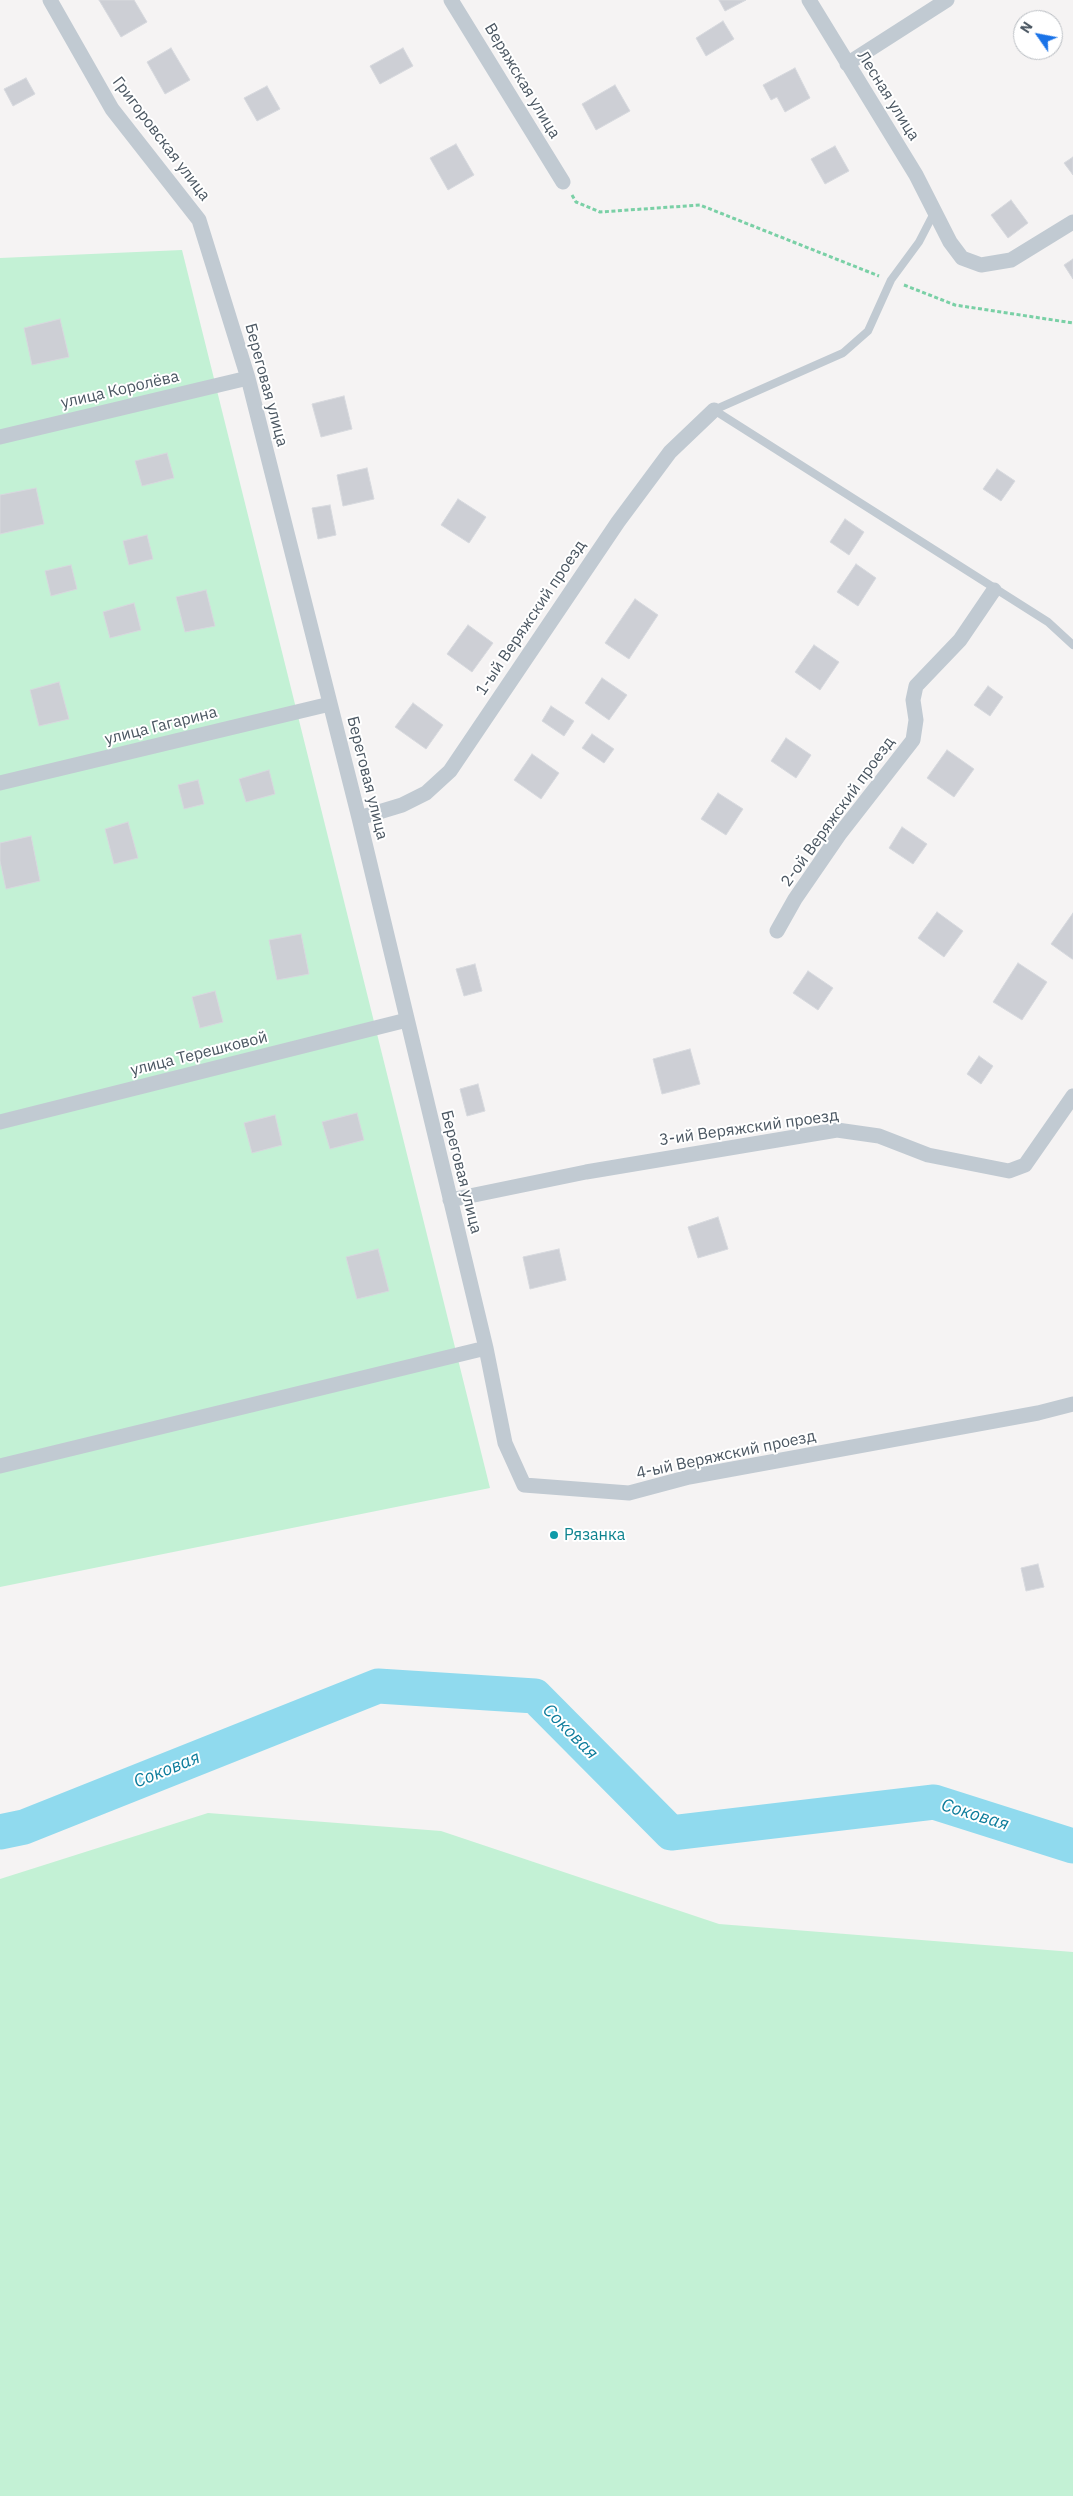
<!DOCTYPE html>
<html>
<head>
<meta charset="utf-8">
<style>
  body { margin:0 }
  #map { position:relative; width:1073px; height:2496px; overflow:hidden; background:#f5f3f3; font-family:"IBM Plex Sans",sans-serif }
  canvas { display:block }
  .north { position:absolute; left:1013px; top:10px; width:50px; height:50px; box-sizing:border-box; background:#fff; border:1px solid #b7bbc0; border-radius:50%; rotate:303deg; font-size:14px; font-weight:700; line-height:20px; text-align:center; color:#4a5661 }
  .north::after { content:''; display:block; margin:auto; width:18px; height:22px; background:#1a73e8; clip-path:polygon(50% 0,100% 100%,50% 72%,0 100%) }
</style>
</head>
<body>
<div id="map">
<canvas width="1073" height="2496"></canvas>
<div class="north">N</div>
</div>
<script>
const ctx = document.querySelector('canvas').getContext('2d');
ctx.lineJoin = 'round';
function fill(path, color) { ctx.fillStyle = color; ctx.fill(path, 'evenodd'); }
const poly = rows => new Path2D(rows.map(r => 'M' + r).join(''));
function stroke(path, color, width, dash) { ctx.strokeStyle = color; ctx.lineWidth = width; ctx.lineCap = dash ? 'butt' : 'round'; ctx.setLineDash(dash || []); ctx.stroke(path); }
function write(font, color, halo, rows, align = 'center') {
  ctx.font = font + ' "IBM Plex Sans",sans-serif'; ctx.lineWidth = 4; ctx.setLineDash([]); ctx.textBaseline = 'middle'; ctx.strokeStyle = halo; ctx.fillStyle = color; for (const [text, x, y, turn = 0] of rows) {
    ctx.save(); ctx.translate(x, y); ctx.rotate((+turn || 0) * Math.PI / 180); ctx.textAlign = isNaN(turn) ? turn : align; if (halo) ctx.strokeText(text, 0, 0); ctx.fillText(text, 0, 0); ctx.restore();
  }
}
const green = poly([
  [182,250,490,1488,0,1587,0,258],
  [208,1813,441,1831,719,1924,1073,1952,1073,2496,0,2496,0,1879]
]);
const river = poly([
  [0,1832,24,1827,378,1686,535,1696,671,1833,934,1802,1073,1846]
]);
const building = poly([
  [99,0,134,0,147,22,121,37,99,0],
  [719,0,746,0,725,11,719,0],
  [723,21,734,39,706,56,696,38,723,21],
  [171,48,190,80,165,94,147,62,171,48],
  [403,48,413,66,380,84,370,66,403,48],
  [795,68,810,98,785,112,777,97,771,100,763,85,795,68],
  [26,78,35,94,13,106,4,89,26,78],
  [615,85,630,111,596,130,582,104,615,85],
  [267,86,280,109,257,121,244,98,267,86],
  [456,144,474,175,448,190,430,158,456,144],
  [835,146,849,171,825,184,811,159,835,146],
  [1073,157,1073,175,1064,163,1073,157],
  [1011,200,1028,223,1008,238,991,215,1011,200],
  [1073,259,1073,279,1064,265,1073,259],
  [60,319,69,357,32,365,24,328,60,319],
  [344,396,352,429,321,437,312,404,344,396],
  [167,453,174,478,142,486,135,461,167,453],
  [367,468,374,499,343,506,337,475,367,468],
  [997,469,1015,481,1001,501,983,489,997,469],
  [36,488,44,524,0,534,0,495,36,488],
  [458,499,486,517,469,543,441,525,458,499],
  [330,505,336,535,318,539,312,508,330,505],
  [845,519,864,532,849,555,830,542,845,519],
  [147,535,153,559,129,565,123,541,147,535],
  [856,564,876,578,858,606,837,592,856,564],
  [71,565,77,589,51,596,45,571,71,565],
  [206,590,215,626,185,632,176,597,206,590],
  [635,599,658,615,629,659,605,643,635,599],
  [134,603,141,630,110,638,103,612,134,603],
  [468,625,493,643,472,672,447,654,468,625],
  [814,645,839,662,820,690,795,672,814,645],
  [602,678,627,695,609,720,585,703,602,678],
  [59,682,69,719,39,726,30,690,59,682],
  [988,686,1003,697,990,716,974,705,988,686],
  [413,703,443,725,426,749,395,727,413,703],
  [551,706,574,721,564,736,542,721,551,706],
  [592,734,614,749,604,763,582,748,592,734],
  [786,738,811,755,796,778,771,761,786,738],
  [947,750,974,769,954,797,927,778,947,750],
  [532,754,559,773,541,799,514,780,532,754],
  [269,770,275,794,246,802,239,779,269,770],
  [198,780,204,804,184,809,178,785,198,780],
  [718,793,743,809,726,835,701,819,718,793],
  [128,822,138,858,114,864,105,829,128,822],
  [902,827,927,844,913,864,889,848,902,827],
  [31,836,40,881,6,889,0,861,0,843,31,836],
  [937,912,963,931,944,957,918,938,937,912],
  [1073,913,1073,959,1072,959,1051,944,1073,913],
  [301,934,309,974,277,980,269,940,301,934],
  [1018,963,1047,982,1022,1020,993,1002,1018,963],
  [475,964,482,991,464,996,456,969,475,964],
  [808,971,833,988,818,1010,793,993,808,971],
  [215,991,223,1022,200,1028,192,997,215,991],
  [690,1049,700,1084,662,1094,653,1059,690,1049],
  [979,1056,993,1066,981,1084,967,1074,979,1056],
  [478,1084,485,1111,467,1116,460,1089,478,1084],
  [357,1113,364,1140,330,1149,322,1122,357,1113],
  [275,1115,282,1145,252,1153,244,1123,275,1115],
  [718,1217,728,1249,698,1258,688,1227,718,1217],
  [378,1249,389,1291,357,1299,346,1257,378,1249],
  [559,1249,566,1280,530,1289,523,1257,559,1249],
  [1038,1564,1044,1587,1026,1591,1021,1568,1038,1564]
]);
const path = poly([
  [572,195,576,202,600,212,700,205,879,276],
  [904,285,955,305,1073,323]
]);
const service = poly([
  [714,410,1048,622,1073,645],
  [714,410,843,353,868,331,891,280,919,242,934,213]
]);
const minor = poly([
  [50,0,112,109,199,220,248,378,359,818,486,1348,505,1443,524,1485,629,1493,689,1477,1038,1413,1073,1404],
  [451,0,563,182],
  [809,0,916,175,950,242,962,258,981,265,1011,260,1073,222],
  [847,64,947,0],
  [0,437,248,378],
  [0,783,330,704],
  [359,818,402,805,426,793,450,771,618,522,670,452,714,410],
  [777,931,795,899,839,835,913,740,916,720,913,700,916,686,960,640,994,590],
  [0,1122,407,1020],
  [450,1200,586,1172,837,1130,879,1136,928,1155,1009,1171,1025,1165,1073,1096],
  [0,1466,486,1348]
]);
const markers = [
  [554,1535,5,"#0f9aa8"]
];
const streetNames = [
  ["Веряжская улица",522,81,59],
  ["Лесная улица",888,96,58],
  ["Григоровская улица",161,139,53],
  ["Береговая улица",266,385,75],
  ["улица Королёва",120,390,-13],
  ["1-ый Веряжский проезд",531,618,-56],
  ["улица Гагарина",161,726,-14],
  ["Береговая улица",367,778,76],
  ["2-ой Веряжский проезд",838,812,-54],
  ["улица Терешковой",199,1054,-14],
  ["3-ий Веряжский проезд",749,1128,-8],
  ["Береговая улица",461,1172,76],
  ["4-ый Веряжский проезд",726,1455,-12]
];
const cultureNames = [
  ["Рязанка",564,1535]
];
const waterNames = [
  ["Соковая",570,1732,45],
  ["Соковая",167,1770,-22],
  ["Соковая",975,1815,17]
];
fill(green, '#c3f1d5');
stroke(river, '#90daee', 35);
fill(building, '#cdcfd5');
stroke(building, '#d7d9de', 1);
stroke(path, '#7ad0a6', 3, [4, 2.5]);
stroke(service, '#c1cad2', 8);
stroke(minor, '#c1cad2', 15);
for (const [x, y, r, color] of markers) { const dot = new Path2D(); dot.arc(x, y, r, 0, 2 * Math.PI); ctx.fillStyle = color; ctx.fill(dot); stroke(dot, '#fff', 2); }
write('16px', '#4a5661', '#fff', streetNames);
write('16px', '#0d838f', '#fff', cultureNames, 'left');
write('italic 18px', '#0c7c9b', '#fff', waterNames);
</script>
</body>
</html>
